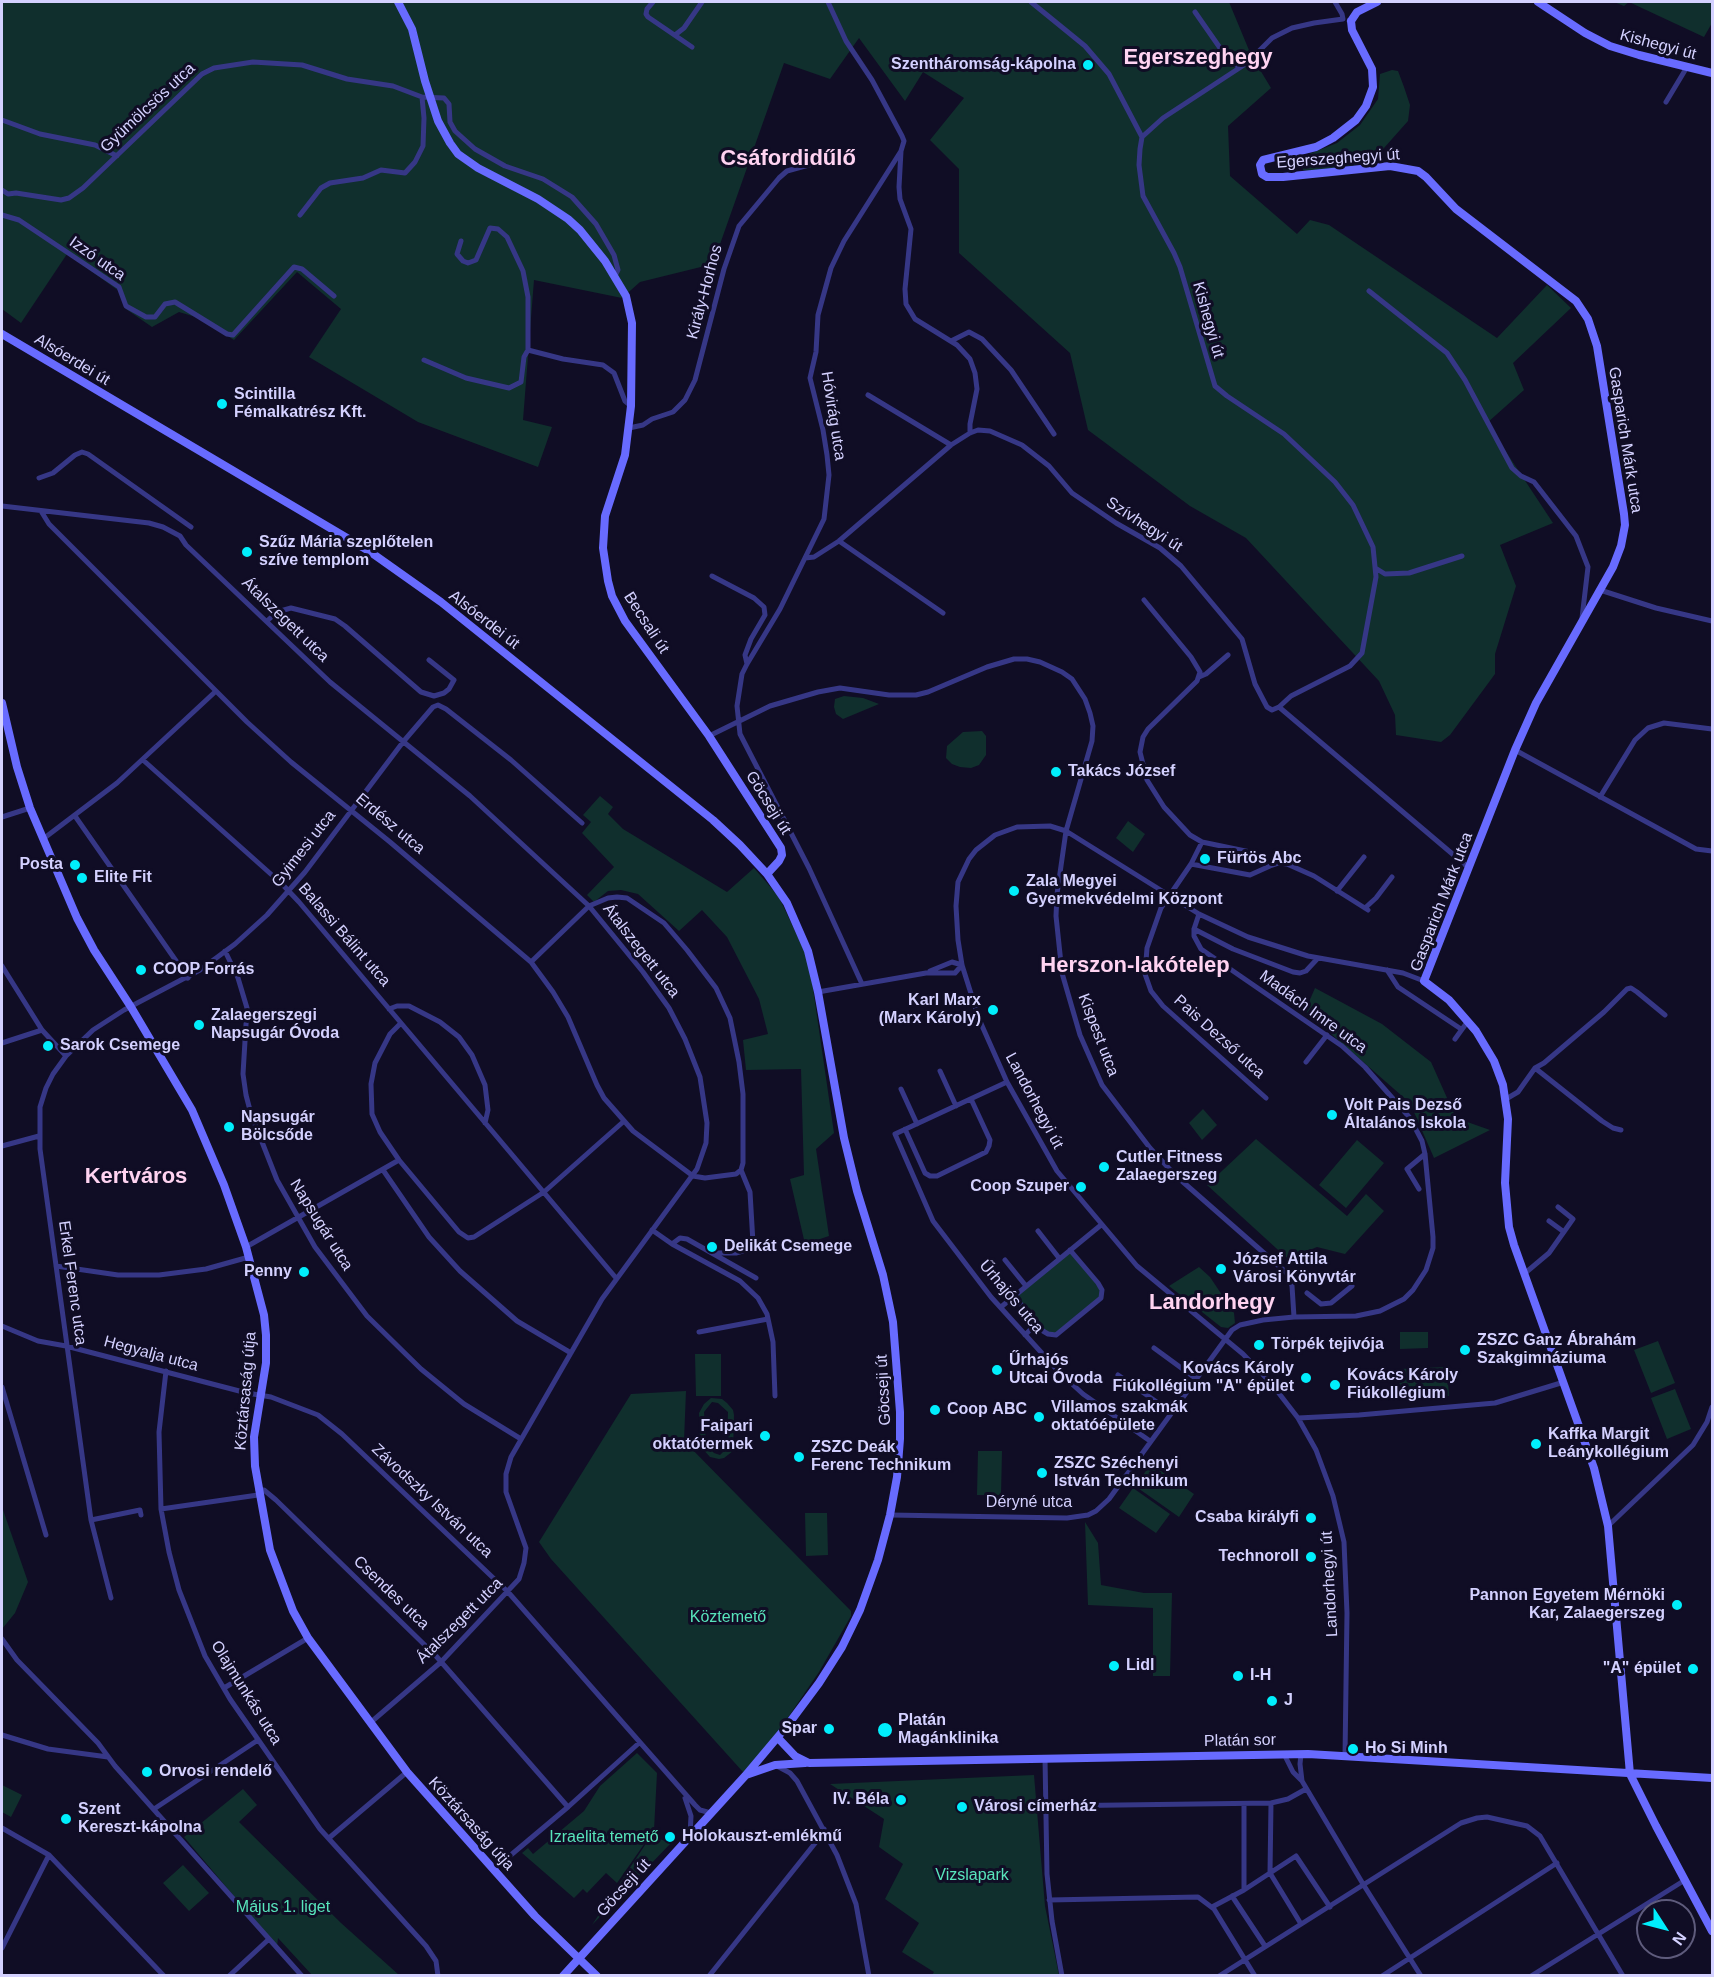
<!DOCTYPE html>
<html>
<head>
<meta charset="utf-8">
<style>
  body { margin:0 }
  #map { position:relative; width:1714px; height:1977px; overflow:hidden; background:#100d25; font-family:Arial,sans-serif }
  canvas { display:block }
  .frame { position:absolute; inset:0; border:3px solid #d4d1ff; pointer-events:none }
  .north { position:absolute; left:1636px; top:1899px; width:60px; height:60px; box-sizing:border-box; background:#100d25; border:2px solid #5e5b7c; border-radius:50%; rotate:126deg; font-size:16px; font-weight:700; line-height:24px; text-align:center; color:#d4d1ff }
  .north::after { content:''; display:block; margin:auto; width:21px; height:27px; background:#00eefc; clip-path:polygon(50% 0,100% 100%,50% 72%,0 100%) }
</style>
</head>
<body>
<div id="map">
<canvas width="1714" height="1977"></canvas>
<div class="frame"></div>
<div class="north">N</div>
</div>
<script>
const ctx = document.querySelector('canvas').getContext('2d');
ctx.lineJoin = 'round';
function fill(path, color) { ctx.fillStyle = color; ctx.fill(path, 'evenodd'); }
const poly = rows => new Path2D(rows.map(r => 'M' + r).join(''));
function stroke(path, color, width, dash) { ctx.strokeStyle = color; ctx.lineWidth = width; ctx.lineCap = dash ? 'butt' : 'round'; ctx.setLineDash(dash || []); ctx.stroke(path); }
function write(font, color, halo, rows, align = 'center') {
  ctx.font = font + ' Arial,sans-serif'; ctx.lineWidth = 6; ctx.setLineDash([]); ctx.textBaseline = 'middle'; ctx.strokeStyle = halo; ctx.fillStyle = color; for (const [text, x, y, turn = 0] of rows) {
    ctx.save(); ctx.translate(x, y); ctx.rotate((+turn || 0) * Math.PI / 180); ctx.textAlign = isNaN(turn) ? turn : align; if (halo) ctx.strokeText(text, 0, 0); ctx.fillText(text, 0, 0); ctx.restore();
  }
}
const green = poly([
  [2,2,1229,2,1251,55,1271,88,1228,126,1230,176,1297,234,1310,220,1329,225,1497,338,1547,285,1571,308,1513,363,1524,390,1487,423,1553,523,1500,545,1516,586,1495,654,1495,674,1450,735,1441,742,1396,735,1395,715,1379,681,1246,538,1190,506,1088,430,1070,353,959,253,959,169,930,140,964,98,923,72,905,101,859,38,830,79,784,63,713,264,640,282,622,298,534,280,523,420,552,427,538,467,418,422,309,357,341,309,297,272,234,340,199,318,179,312,152,327,126,309,119,291,67,254,21,323,2,309],
  [1614,2,1712,2,1712,23,1704,37,1629,2,1624,6],
  [1392,70,1398,71,1404,87,1410,105,1408,121,1376,157,1365,164,1308,171,1303,170,1301,164,1304,158,1309,154,1337,143,1360,125,1378,99,1380,74],
  [844,696,863,698,879,704,843,719,836,714,834,707,835,699],
  [982,731,986,736,986,755,979,765,971,768,960,767,952,764,946,758,947,746,963,732],
  [600,796,613,807,608,814,623,829,727,892,754,868,779,897,809,961,834,1133,816,1149,829,1236,805,1244,790,1179,804,1175,801,1069,746,1070,743,1040,768,1034,759,999,727,937,702,910,679,931,638,894,621,890,608,891,594,902,587,895,614,867,582,833,591,822,583,815],
  [1128,821,1145,834,1133,852,1116,838],
  [1315,988,1382,1024,1431,1062,1456,1118,1490,1130,1434,1158,1410,1103,1305,1011],
  [1203,1109,1217,1125,1202,1140,1189,1123],
  [1256,1139,1347,1216,1366,1194,1384,1211,1345,1254,1317,1247,1288,1259,1207,1185],
  [1357,1140,1384,1163,1346,1208,1319,1185],
  [1070,1250,1102,1290,1101,1298,1056,1335,1048,1334,1014,1296],
  [1199,1267,1210,1277,1234,1313,1235,1323,1228,1328,1221,1327,1169,1286],
  [1400,1332,1428,1332,1428,1348,1400,1349],
  [1658,1341,1675,1383,1651,1393,1634,1350],
  [695,1354,721,1354,721,1396,696,1396],
  [1447,1367,1449,1396,1400,1398,1399,1369],
  [1675,1389,1691,1429,1667,1439,1651,1398],
  [686,1391,684,1441,851,1611,851,1616,819,1672,789,1716,748,1771,743,1772,551,1559,539,1542,631,1394],
  [711,1398,722,1399,727,1403,733,1410,734,1415,733,1451,724,1458,719,1459,710,1457,701,1447,700,1442,699,1413,704,1404],
  [712,1402,718,1403,728,1412,727,1448,720,1455,714,1453,706,1445,704,1412],
  [978,1451,1002,1451,1001,1495,977,1495],
  [1151,1464,1194,1494,1179,1517,1135,1486],
  [1133,1488,1170,1514,1156,1533,1119,1508],
  [2,1507,28,1582,15,1613,2,1629],
  [805,1513,827,1513,828,1555,806,1556],
  [1085,1522,1098,1543,1101,1585,1144,1593,1172,1593,1170,1676,1153,1676,1153,1608,1088,1605],
  [637,1753,657,1773,654,1830,617,1883,606,1873,587,1893,583,1889,574,1898,522,1853,528,1848,533,1854,584,1811,600,1786],
  [1034,1775,1045,1906,1059,1975,932,1975,934,1972,902,1952,919,1923,885,1899,903,1864,879,1847,884,1819,830,1784],
  [2,1785,22,1795,11,1817,2,1812],
  [243,1789,257,1805,239,1822,341,1923,399,1975,312,1975,278,1938,277,1947,184,1837],
  [651,1836,671,1843,592,1925],
  [183,1865,209,1893,189,1911,163,1883]
]);
const street = poly([
  [653,2,647,9,646,14,648,17,692,47],
  [828,2,846,41,872,80,902,136,904,141,901,151,899,187,900,199,911,229,905,289,906,304,915,319,957,345,970,359,975,373,977,389,970,424,970,433],
  [1031,2,1085,46,1109,74,1142,137],
  [1195,12,1227,58,1239,67],
  [675,35,684,28,702,2],
  [1666,102,1687,67],
  [2,120,40,134,95,145,117,156],
  [2,190,8,194,16,193,61,200,69,198,83,188,202,74,214,68,253,62,302,65,347,79,393,86,422,97,444,98,449,104,450,122,455,131,475,149,505,166,543,179,572,197,596,224,614,255,618,270,615,276],
  [2,215,19,220,119,287,126,306,146,317,155,317,165,304,175,302,227,334,233,335,294,267,302,269,334,296],
  [300,215,321,188,330,183,363,178,381,170,405,173,415,162,423,146,424,118,422,97],
  [461,241,457,254,463,261,468,263,476,260,490,228,498,229,507,237,523,271,528,297,528,350],
  [1369,291,1447,353,1465,380,1512,468,1521,476,1534,482,1576,536,1588,567,1582,618],
  [951,341,969,332,982,339,1011,370,1054,434],
  [424,360,466,378,509,388,521,382,524,357,528,350,563,359,603,365,614,373,625,401,631,406],
  [868,395,951,445],
  [629,428,643,425,652,419,673,412,685,400,695,380,724,269,739,226,779,178,787,171,816,163],
  [39,478,53,473,75,455,82,452,88,454,191,527],
  [2,506,149,523,163,527,180,536,186,545,330,682,470,796,589,906,643,972,669,1008,685,1039,700,1077,707,1123,706,1143,697,1169,602,1299,511,1457,506,1474,506,1492,526,1548,524,1563,519,1579,441,1662,370,1723],
  [41,511,49,524,247,722,291,762,390,842,531,962,553,992,568,1017,597,1085,604,1098,633,1131,693,1176,705,1178,736,1174,741,1170,743,1163,743,1094,739,1062,730,1018,716,988,687,950,664,923,627,898,617,897,608,898,589,906,531,962],
  [839,541,943,613],
  [805,558,814,557,839,541,951,445,970,433,978,430,990,431,1022,445,1049,466,1072,493,1116,523,1160,548,1181,566,1242,639,1255,684,1267,707,1272,710,1279,707,1469,868],
  [1377,569,1385,574,1409,573,1462,556],
  [712,576,754,598,764,607,765,615,751,639,745,655,747,664],
  [1600,590,1656,608,1712,621],
  [1144,600,1191,657,1200,672,1197,681,1148,729,1143,737,1140,752,1147,780,1164,807,1190,835,1202,842,1255,853],
  [267,621,277,612,291,608,335,619,345,626,421,692,434,696,444,693,449,689,454,680,429,660],
  [1199,677,1206,674,1228,655],
  [1279,707,1291,696,1350,666,1362,653,1376,577,1373,547,1353,505,1335,482,1284,434,1227,396,1215,386,1180,267,1174,253,1143,196,1139,165,1140,149,1142,137,1163,118,1247,63,1272,38,1292,28,1314,23,1343,19,1342,14,1335,2],
  [709,736,770,706,818,692,840,688,889,695,916,695,928,692,987,667,1014,659,1027,659,1040,662,1062,672,1072,679,1085,699,1090,713,1093,726,1092,741,1066,831,1057,894,1056,916,1062,973,1080,1035,1102,1085,1150,1148,1175,1175,1289,1275,1292,1286,1294,1317],
  [1515,750,1696,849,1712,851],
  [143,760,282,884,299,902,616,1278],
  [1600,797,1635,740,1648,728,1664,723,1712,729],
  [75,816,188,978],
  [2,817,30,808],
  [43,839,117,783,216,691],
  [1202,842,1191,864,1161,908,1147,948,1145,974,1151,991,1163,1006,1266,1098],
  [1191,864,1250,875,1270,866,1279,863,1287,864,1314,876,1368,910],
  [1337,891,1364,857],
  [1365,908,1376,898,1392,877],
  [1194,929,1233,949,1293,972,1300,973,1306,971,1318,958],
  [225,951,238,978,247,1008,243,1074,246,1095,251,1114,277,1180,315,1247,367,1316,421,1369,464,1404,521,1439],
  [2,966,42,1030,66,1056],
  [1387,970,1398,987,1461,1029],
  [930,971,952,962,962,965],
  [862,984,809,868,740,734,737,706,742,674,747,664,780,609,824,519,829,475,827,455,823,430,810,378,816,352,818,315,831,268,844,241,901,151],
  [818,992,926,973,955,973,962,965],
  [389,1009,397,1006,409,1006,440,1022,459,1037,472,1055,485,1085,488,1110,485,1123],
  [401,1023,390,1034,375,1063,371,1084,372,1114,380,1132,399,1160,459,1232,468,1238,474,1237,544,1192,623,1122],
  [1455,1039,1468,1021],
  [2,1043,42,1030],
  [1306,1062,1327,1035],
  [1535,1068,1602,1121,1613,1128,1621,1130],
  [940,1071,956,1106],
  [1007,1082,895,1134,933,1221,991,1297,1059,1372,1083,1394,1150,1441],
  [901,1089,917,1124],
  [1506,1099,1518,1092,1535,1068,1544,1063,1604,1012,1627,989,1631,988,1637,992,1665,1015],
  [905,1129,925,1173,930,1176,937,1176,986,1152,989,1146,990,1140,971,1099],
  [2,1146,39,1136],
  [383,1170,429,1237,460,1271,517,1321,571,1353],
  [1419,1189,1407,1169,1425,1154],
  [1549,1221,1564,1232],
  [652,1230,672,1244,740,1281,758,1298,767,1314,773,1342,775,1396],
  [1038,1231,1059,1258],
  [672,1244,680,1238,687,1239,756,1278],
  [246,1247,399,1160],
  [714,1253,736,1253,746,1250,752,1246,753,1243,750,1192,741,1170],
  [1005,1260,1026,1286],
  [56,1266,118,1275,159,1275,206,1269,249,1257],
  [1524,1274,1549,1253,1573,1219,1558,1207],
  [1307,1293,1321,1304,1331,1303,1352,1286],
  [1014,1296,1043,1331,1048,1334,1056,1335,1101,1298,1102,1290,1098,1283,1070,1250],
  [1001,1307,1101,1225],
  [2,1326,38,1341,66,1346,247,1393,271,1397,318,1415,342,1434,508,1592,695,1805,700,1810,711,1813],
  [699,1332,768,1319],
  [1025,1335,1037,1323],
  [1154,1348,1195,1378],
  [166,1371,159,1432,161,1509,169,1552,179,1590,205,1656,230,1699,320,1829,426,1946,436,1961,438,1976],
  [1118,1375,1171,1412],
  [2,1387,46,1535],
  [1298,1418,1359,1415,1495,1403,1564,1382],
  [258,1490,264,1490,276,1500,436,1656,568,1807],
  [161,1509,258,1495],
  [890,1515,1067,1518,1088,1515,1096,1511,1109,1499,1232,1330,1240,1325,1263,1320,1294,1317,1356,1316,1380,1311,1404,1299,1413,1290,1426,1270,1433,1248,1433,1237,1425,1154,1422,1141,1410,1118,1365,1067,1342,1046,1201,949,1194,936,1194,929,1199,914],
  [91,1520,140,1510,141,1515],
  [1608,1526,1693,1445,1707,1422,1712,1407],
  [111,1598,91,1520,40,1149,40,1107,46,1088,53,1074,66,1056,93,1030,124,1010,200,970,235,944,267,915,305,872,403,742,433,707,438,705,446,709,511,760,582,823],
  [2,1639,17,1660,98,1743,115,1766,302,1976],
  [224,1688,308,1638],
  [2,1735,48,1749,108,1757],
  [1284,1754,1293,1772,1301,1780],
  [1301,1754,1300,1764,1302,1781,1363,1884,1421,1976],
  [1345,1756,1347,1613,1344,1542,1333,1496,1316,1450,1298,1418,1271,1383,1243,1354,1137,1266,1057,1171,1007,1082,979,1019,962,965,958,940,956,906,958,882,969,859,976,850,995,835,1017,827,1050,826,1066,831,1199,914,1248,937,1308,956,1403,973,1424,981],
  [1045,1758,1047,1874,1052,1921,1062,1976],
  [777,1766,790,1773,797,1781,837,1855,856,1904,869,1976],
  [685,1798,691,1816,690,1835],
  [1271,1803,1270,1873,1301,1924],
  [1244,1804,1244,1890,1296,1856,1330,1907],
  [1045,1806,1271,1803,1288,1799,1306,1789],
  [154,1809,258,1740],
  [2,1828,49,1855,164,1976],
  [329,1838,407,1772],
  [493,1870,568,1807,639,1743],
  [1232,1896,1265,1946],
  [1049,1900,1198,1897,1214,1909,1255,1976],
  [1212,1907,1244,1890],
  [2,1948,49,1855],
  [229,1976,269,1939],
  [709,1976,816,1842,824,1829],
  [1219,1976,1461,1823,1477,1818,1487,1817,1527,1826,1540,1836,1623,1976],
  [1382,1976,1557,1863],
  [1531,1976,1685,1880]
]);
const secondary = poly([
  [398,2,412,29,425,81,438,121,450,143,458,154,478,168,538,199,568,219,580,230,605,261,626,296,632,323,631,406,625,455,605,516,603,548,608,581,612,596,625,621,709,736,781,848,782,855,779,861,767,874],
  [1538,2,1585,33,1610,46,1639,55,1712,73],
  [1351,21,1352,30,1372,69,1373,87,1366,106,1356,120,1333,138,1316,147,1263,160,1260,165,1262,174,1267,177,1283,177,1390,166,1418,171,1426,177,1456,209,1576,301,1588,319,1597,346,1624,514,1625,525,1621,546,1613,567,1536,703,1515,750,1424,981,1449,1000,1476,1031,1494,1061,1503,1085,1508,1119,1505,1183,1509,1227,1514,1245,1594,1468,1608,1526,1630,1774,1656,1826,1712,1931],
  [1351,21,1357,12,1377,2],
  [2,334,369,551,441,602,713,820,740,845,767,874,787,903,808,951,818,992,844,1138,857,1191,883,1275,893,1322,900,1412,900,1439,897,1477,890,1515,878,1560,860,1610,842,1647,819,1683,787,1726,745,1776,563,1976],
  [2,703,17,767,30,808,77,918,94,950,131,1007,192,1110,224,1185,246,1247,264,1315,266,1335,266,1363,254,1437,255,1466,270,1550,293,1611,308,1638,407,1772,535,1916,597,1976],
  [778,1738,795,1756,809,1763,1308,1754,1712,1778],
  [746,1775,775,1765,805,1763]
]);
const markers = [
  [1088,65,6,"#00eefc"],
  [222,404,6,"#00eefc"],
  [247,552,6,"#00eefc"],
  [1056,772,6,"#00eefc"],
  [1205,859,6,"#00eefc"],
  [75,865,6,"#00eefc"],
  [82,878,6,"#00eefc"],
  [1014,891,6,"#00eefc"],
  [141,970,6,"#00eefc"],
  [993,1010,6,"#00eefc"],
  [199,1025,6,"#00eefc"],
  [48,1046,6,"#00eefc"],
  [1332,1115,6,"#00eefc"],
  [229,1127,6,"#00eefc"],
  [1104,1167,6,"#00eefc"],
  [1081,1187,6,"#00eefc"],
  [712,1247,6,"#00eefc"],
  [1221,1269,6,"#00eefc"],
  [304,1272,6,"#00eefc"],
  [1259,1345,6,"#00eefc"],
  [1465,1350,6,"#00eefc"],
  [997,1370,6,"#00eefc"],
  [1306,1378,6,"#00eefc"],
  [1335,1385,6,"#00eefc"],
  [935,1410,6,"#00eefc"],
  [1039,1417,6,"#00eefc"],
  [765,1436,6,"#00eefc"],
  [1536,1444,6,"#00eefc"],
  [799,1457,6,"#00eefc"],
  [1042,1473,6,"#00eefc"],
  [1311,1518,6,"#00eefc"],
  [1311,1557,6,"#00eefc"],
  [1677,1605,6,"#00eefc"],
  [1114,1666,6,"#00eefc"],
  [1693,1669,6,"#00eefc"],
  [1238,1676,6,"#00eefc"],
  [1272,1701,6,"#00eefc"],
  [829,1729,6,"#00eefc"],
  [885,1730,8,"#00eefc"],
  [1353,1749,6,"#00eefc"],
  [147,1772,6,"#00eefc"],
  [901,1800,6,"#00eefc"],
  [962,1807,6,"#00eefc"],
  [66,1819,6,"#00eefc"],
  [670,1837,6,"#00eefc"]
];
const streetNames = [
  ["Kishegyi út",1658,45,15],
  ["Gyümölcsös utca",148,108,-43],
  ["Egerszeghegyi út",1338,159,-4],
  ["Izzó utca",97,259,35],
  ["Király-Horhos",705,292,-75],
  ["Kishegyi út",1208,320,74],
  ["Alsóerdei út",72,360,31],
  ["Hóvirág utca",833,416,81],
  ["Gasparich Márk utca",1625,440,81],
  ["Szívhegyi út",1144,525,33],
  ["Átalszegett utca",285,620,44],
  ["Alsóerdei út",484,620,38],
  ["Becsali út",646,623,57],
  ["Göcseji út",768,803,58],
  ["Erdész utca",390,824,40],
  ["Gyimesi utca",304,849,-52],
  ["Gasparich Márk utca",1442,902,-69],
  ["Balassi Bálint utca",344,935,49],
  ["Átalszegett utca",641,951,52],
  ["Madách Imre utca",1313,1012,36],
  ["Kispest utca",1098,1035,69],
  ["Pais Dezső utca",1219,1037,42],
  ["Landorhegyi út",1034,1101,62],
  ["Napsugár utca",321,1225,58],
  ["Erkel Ferenc utca",72,1283,82],
  ["Űrhajós utca",1011,1297,50],
  ["Hegyalja utca",151,1354,15],
  ["Göcseji út",884,1390,-93],
  ["Köztársaság útja",246,1391,-85],
  ["Závodszky István utca",432,1501,43],
  ["Déryné utca",1029,1503],
  ["Landorhegyi út",1330,1584,-93],
  ["Csendes utca",391,1593,44],
  ["Átalszegett utca",460,1621,-45],
  ["Olajmunkás utca",246,1693,58],
  ["Platán sor",1240,1741,-1],
  ["Köztársaság útja",471,1824,48],
  ["Göcseji út",624,1888,-48]
];
const poiNames = [
  ["Szentháromság-kápolna",1076,65,"right"],
  ["Scintilla",234,395],
  ["Fémalkatrész Kft.",234,413],
  ["Szűz Mária szeplőtelen",259,543],
  ["szíve templom",259,561],
  ["Takács József",1068,772],
  ["Fürtös Abc",1217,859],
  ["Posta",63,865,"right"],
  ["Elite Fit",94,878],
  ["Zala Megyei",1026,882],
  ["Gyermekvédelmi Központ",1026,900],
  ["COOP Forrás",153,970],
  ["Karl Marx",981,1001,"right"],
  ["(Marx Károly)",981,1019,"right"],
  ["Zalaegerszegi",211,1016],
  ["Napsugár Óvoda",211,1034],
  ["Sarok Csemege",60,1046],
  ["Volt Pais Dezső",1344,1106],
  ["Általános Iskola",1344,1124],
  ["Napsugár",241,1118],
  ["Bölcsőde",241,1136],
  ["Cutler Fitness",1116,1158],
  ["Zalaegerszeg",1116,1176],
  ["Coop Szuper",1069,1187,"right"],
  ["Delikát Csemege",724,1247],
  ["József Attila",1233,1260],
  ["Városi Könyvtár",1233,1278],
  ["Penny",292,1272,"right"],
  ["ZSZC Ganz Ábrahám",1477,1341],
  ["Szakgimnáziuma",1477,1359],
  ["Törpék tejivója",1271,1345],
  ["Űrhajós",1009,1361],
  ["Utcai Óvoda",1009,1379],
  ["Kovács Károly",1294,1369,"right"],
  ["Fiúkollégium \"A\" épület",1294,1387,"right"],
  ["Kovács Károly",1347,1376],
  ["Fiúkollégium",1347,1394],
  ["Villamos szakmák",1051,1408],
  ["oktatóépülete",1051,1426],
  ["Coop ABC",947,1410],
  ["Faipari",753,1427,"right"],
  ["oktatótermek",753,1445,"right"],
  ["Kaffka Margit",1548,1435],
  ["Leánykollégium",1548,1453],
  ["ZSZC Deák",811,1448],
  ["Ferenc Technikum",811,1466],
  ["ZSZC Széchenyi",1054,1464],
  ["István Technikum",1054,1482],
  ["Csaba királyfi",1299,1518,"right"],
  ["Technoroll",1299,1557,"right"],
  ["Pannon Egyetem Mérnöki",1665,1596,"right"],
  ["Kar, Zalaegerszeg",1665,1614,"right"],
  ["Lidl",1126,1666],
  ["\"A\" épület",1681,1669,"right"],
  ["I-H",1250,1676],
  ["J",1284,1701],
  ["Platán",898,1721],
  ["Magánklinika",898,1739],
  ["Spar",817,1729,"right"],
  ["Ho Si Minh",1365,1749],
  ["Orvosi rendelő",159,1772],
  ["IV. Béla",889,1800,"right"],
  ["Városi címerház",974,1807],
  ["Szent",78,1810],
  ["Kereszt-kápolna",78,1828],
  ["Holokauszt-emlékmű",682,1837]
];
const parkNames = [
  ["Köztemető",728,1618],
  ["Izraelita temető",604,1838],
  ["Vizslapark",972,1876],
  ["Május 1. liget",283,1908]
];
const districtNames = [
  ["Egerszeghegy",1198,58],
  ["Csáfordidűlő",788,159],
  ["Herszon-lakótelep",1135,966],
  ["Kertváros",136,1177],
  ["Landorhegy",1212,1303]
];
fill(green, '#102f2d');
stroke(street, '#363786', 5);
stroke(secondary, '#686bff', 8);
for (const [x, y, r, color] of markers) { const dot = new Path2D(); dot.arc(x, y, r, 0, 2 * Math.PI); ctx.fillStyle = color; ctx.fill(dot); stroke(dot, '#100d25', 2); }
write('16px', '#d4d1ff', '#100d25', streetNames);
write('bold 16px', '#d4d1ff', '#100d25', poiNames, 'left');
write('16px', '#58e4bb', '#100d25', parkNames);
write('bold 22px', '#ffd3f1', '#100d25', districtNames);
</script>
</body>
</html>
